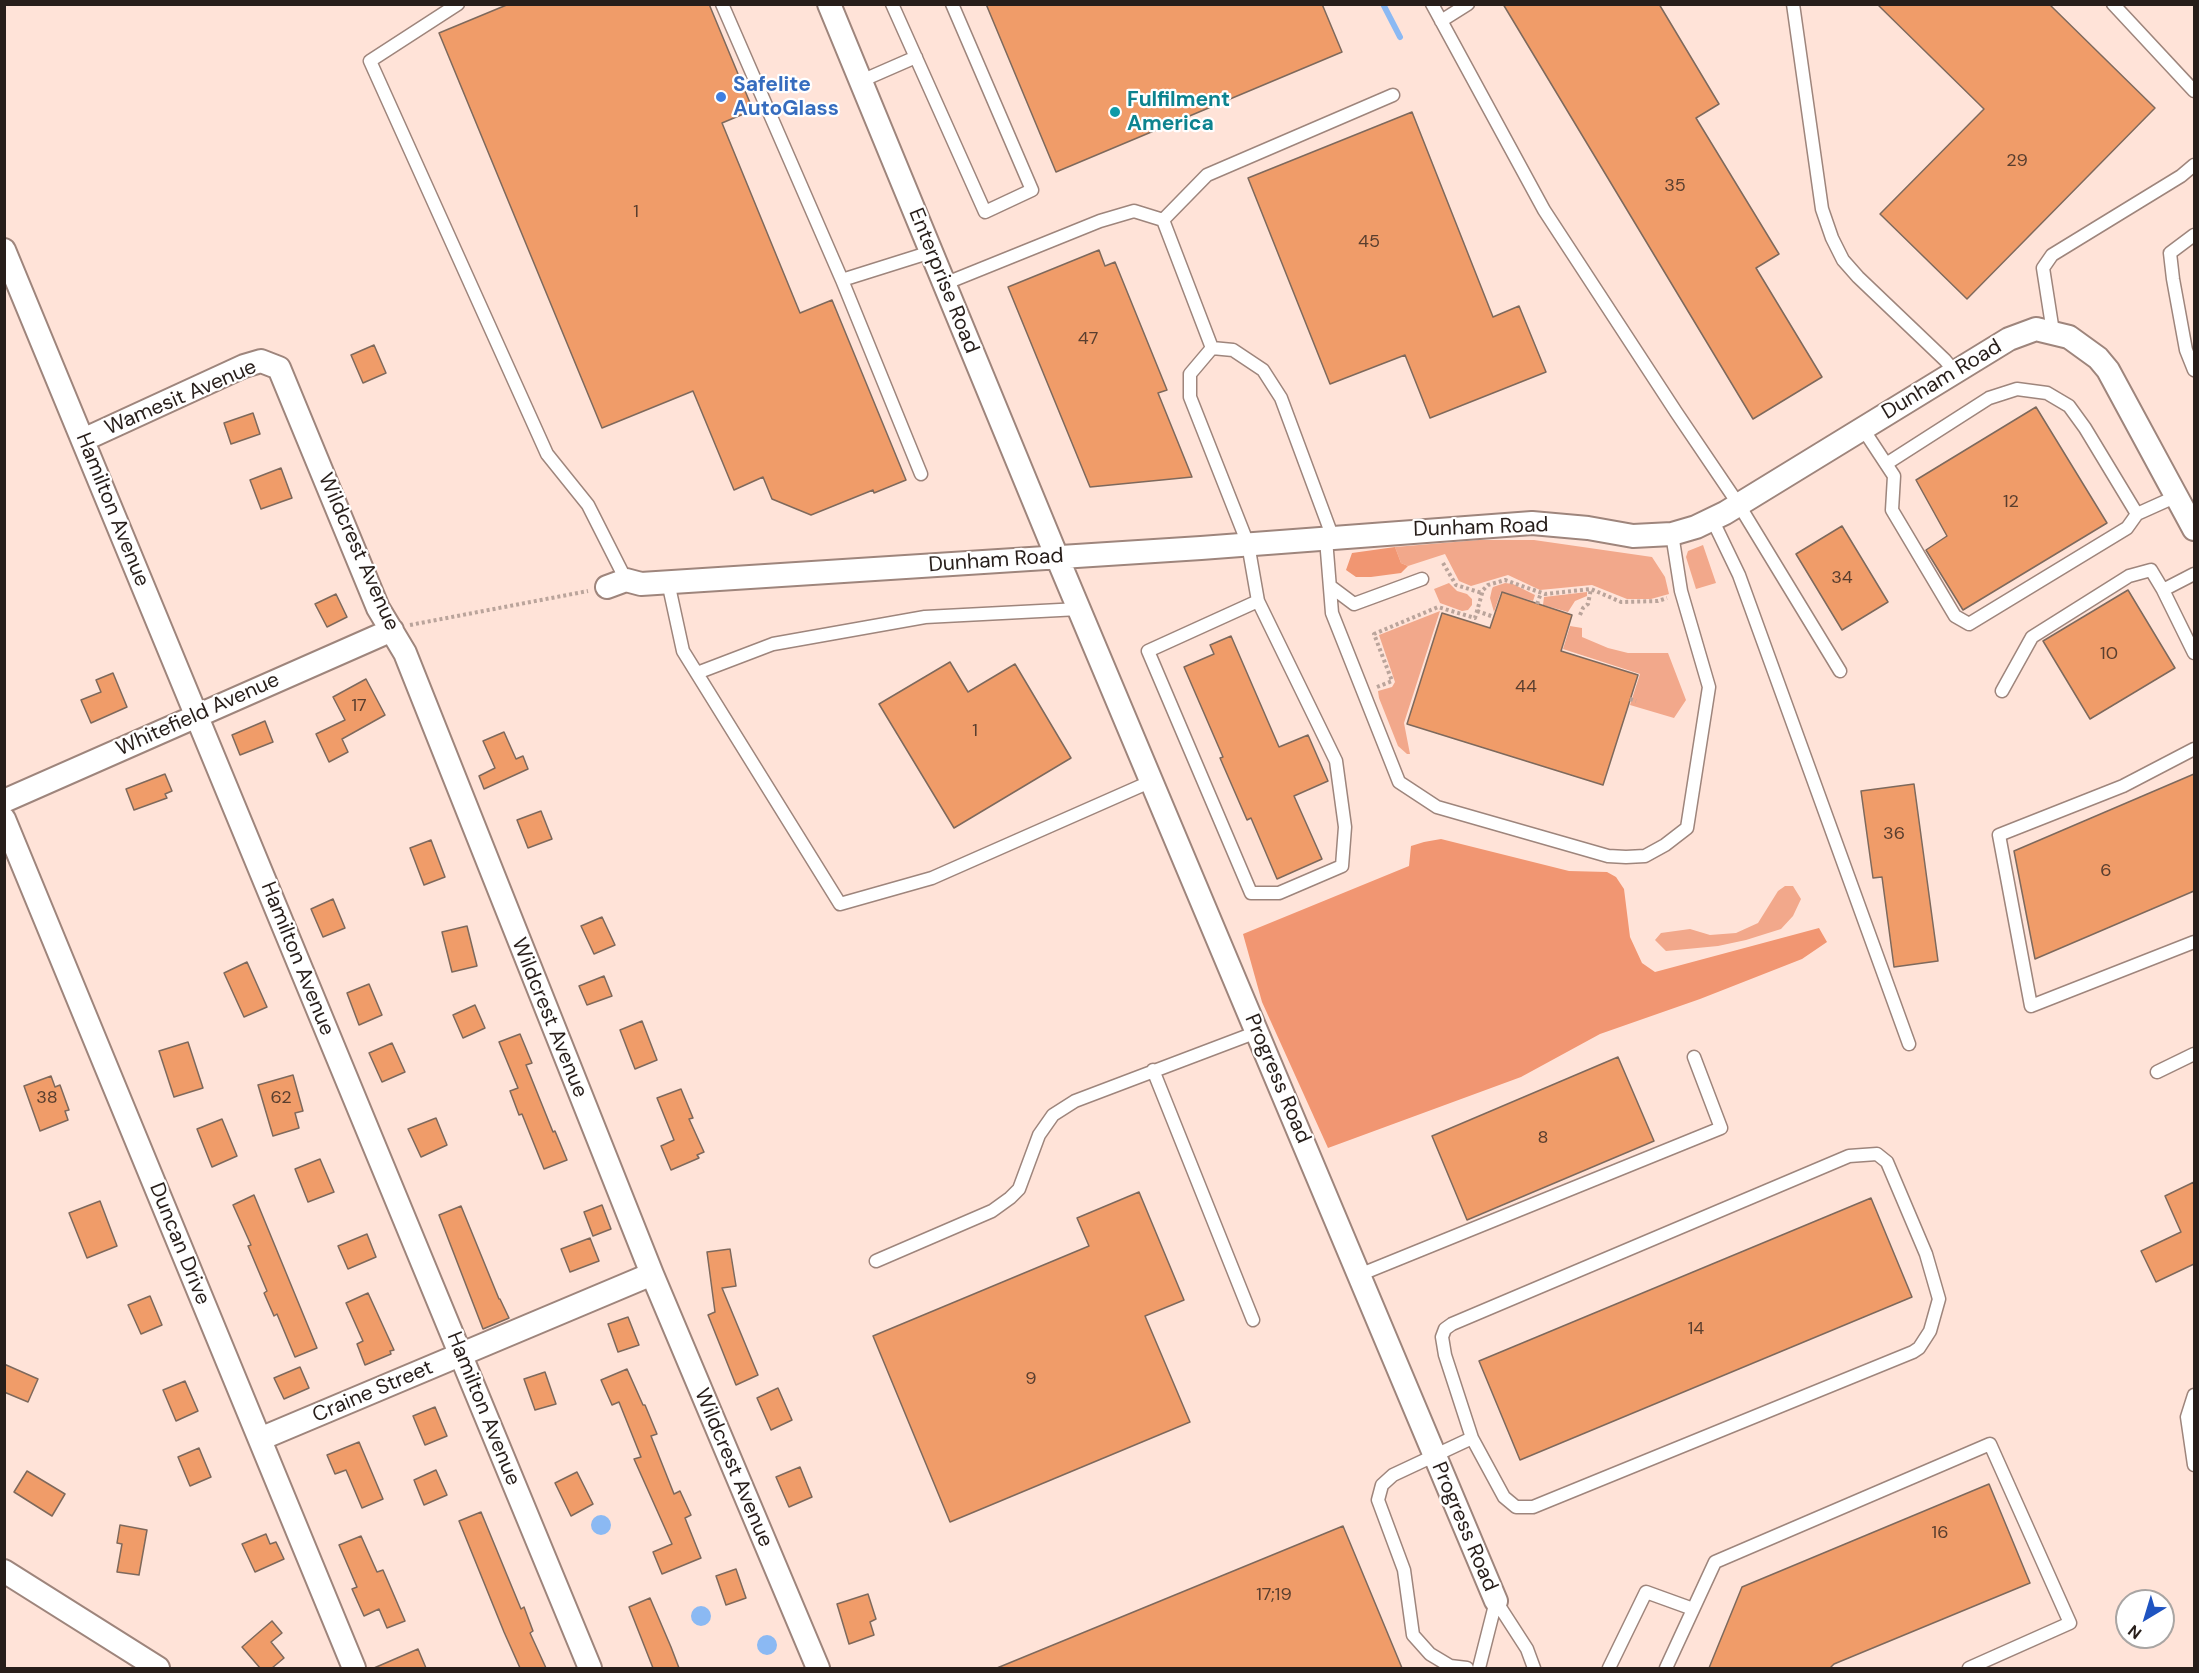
<!DOCTYPE html>
<html>
<head>
<meta charset="utf-8">
<style>
  body { margin:0 }
  #map { position:relative; width:2199px; height:1673px; overflow:hidden; background:#ffe3d8; font-family:"DM Sans",sans-serif }
  canvas { display:block }
  .frame { position:absolute; inset:0; border:6px solid #271e1a; pointer-events:none }
  .north { position:absolute; left:2115px; top:1589px; width:60px; height:60px; box-sizing:border-box; background:#fff; border:2px solid #a9a5a3; border-radius:50%; rotate:218deg; font-size:16px; font-weight:700; line-height:24px; text-align:center; color:#271e1a }
  .north::after { content:''; display:block; margin:auto; width:21px; height:27px; background:#1f54c1; clip-path:polygon(50% 0,100% 100%,50% 72%,0 100%) }
</style>
</head>
<body>
<div id="map">
<canvas width="2199" height="1673"></canvas>
<div class="frame"></div>
<div class="north">N</div>
</div>
<script>
const ctx = document.querySelector('canvas').getContext('2d');
ctx.lineJoin = 'round';
function fill(path, color) { ctx.fillStyle = color; ctx.fill(path, 'evenodd'); }
const poly = rows => new Path2D(rows.map(r => 'M' + r).join(''));
function stroke(path, color, width, dash) { ctx.strokeStyle = color; ctx.lineWidth = width; ctx.lineCap = dash ? 'butt' : 'round'; ctx.setLineDash(dash || []); ctx.stroke(path); }
function write(font, color, halo, rows, align = 'center') {
  ctx.font = font + ' "DM Sans",sans-serif'; ctx.lineWidth = 4.5; ctx.setLineDash([]); ctx.textBaseline = 'middle'; ctx.strokeStyle = halo; ctx.fillStyle = color; for (const [text, x, y, turn = 0] of rows) {
    ctx.save(); ctx.translate(x, y); ctx.rotate((+turn || 0) * Math.PI / 180); ctx.textAlign = isNaN(turn) ? turn : align; if (halo) ctx.strokeText(text, 0, 0); ctx.fillText(text, 0, 0); ctx.restore();
  }
}
const green = poly([
  [1479,540,1534,540,1652,557,1665,577,1669,594,1651,599,1627,599,1592,585,1540,590,1508,575,1471,586,1459,581,1445,554,1408,566,1401,563,1395,547],
  [1703,545,1716,583,1696,589,1686,557,1688,551],
  [1449,583,1457,591,1467,594,1472,599,1472,605,1468,610,1462,611,1440,603,1434,589],
  [1505,583,1513,584,1535,595,1533,601,1501,592,1494,612,1490,598,1492,589,1493,587],
  [1587,592,1587,596,1575,601,1568,612,1543,605,1544,597],
  [1440,611,1404,723,1410,754,1407,754,1398,746,1379,698,1378,691,1392,687,1395,682,1379,635],
  [1570,626,1582,628,1582,637,1608,648,1628,653,1668,653,1686,700,1674,718,1630,705,1640,674,1563,649],
  [1785,886,1793,886,1801,899,1793,916,1781,929,1746,940,1718,946,1666,951,1655,940,1661,933,1690,929,1710,935,1736,933,1758,923,1778,891]
]);
const forest = poly([
  [1395,547,1401,563,1408,566,1401,573,1371,577,1356,577,1346,570,1352,553],
  [1441,839,1569,871,1607,872,1616,877,1624,889,1630,937,1642,963,1655,972,1819,928,1827,942,1802,959,1700,999,1600,1034,1521,1077,1328,1148,1262,1002,1243,934,1409,866,1411,846,1424,842]
]);
const water = poly([
  '591 1525a10 10 0 1 1 20 0a10 10 0 1 1-20 0Z',
  '691 1616a10 10 0 1 1 20 0a10 10 0 1 1-20 0Z',
  '757 1645a10 10 0 1 1 20 0a10 10 0 1 1-20 0Z'
]);
const stream = poly([
  [1383,4,1400,37]
]);
const building = poly([
  [509,4,709,4,753,110,722,123,800,313,832,300,906,480,874,493,873,490,811,515,772,499,763,477,734,490,693,391,602,428,439,33,509,4],
  [986,4,1322,4,1342,52,1056,172,986,4],
  [1503,4,1659,4,1719,104,1696,118,1779,254,1756,268,1822,377,1753,419,1503,4],
  [1877,4,2049,4,2155,108,1967,299,1880,214,1984,109,1877,4],
  [1412,112,1493,317,1519,306,1546,372,1430,418,1405,355,1330,384,1248,178,1412,112],
  [1099,250,1105,266,1115,262,1167,390,1158,393,1192,477,1090,487,1008,287,1099,250],
  [374,345,386,373,363,383,351,355,374,345],
  [2036,407,2107,523,1963,610,1926,550,1947,536,1916,480,2036,407],
  [253,413,260,434,231,444,224,423,253,413],
  [281,468,292,498,261,509,250,480,281,468],
  [1842,526,1888,602,1842,630,1796,554,1842,526],
  [2128,590,2175,668,2090,719,2043,641,2128,590],
  [1502,592,1572,615,1561,651,1638,675,1603,785,1407,724,1442,613,1490,628,1502,592],
  [336,594,347,617,327,627,315,604,336,594],
  [1231,636,1279,747,1308,735,1328,781,1294,796,1322,859,1277,879,1251,818,1247,820,1220,758,1223,757,1184,667,1214,654,1210,645,1231,636],
  [950,662,968,692,1015,664,1071,758,954,828,879,704,950,662],
  [113,673,127,707,91,723,81,700,101,692,96,680,113,673],
  [366,679,385,715,342,739,348,752,329,762,316,734,345,720,333,697,366,679],
  [265,721,273,742,240,755,232,735,265,721],
  [504,732,516,759,523,756,528,769,484,789,479,776,495,768,483,741,504,732],
  [165,774,172,791,165,794,167,798,134,810,126,789,165,774],
  [2194,774,2194,891,2035,959,2014,851,2194,774],
  [1914,784,1938,961,1894,967,1882,877,1873,878,1861,791,1914,784],
  [541,811,552,839,528,848,517,820,541,811],
  [431,840,445,877,424,885,410,848,431,840],
  [333,899,345,928,323,937,311,909,333,899],
  [602,917,615,945,594,954,581,926,602,917],
  [467,926,477,966,452,972,442,932,467,926],
  [247,962,267,1007,244,1017,224,973,247,962],
  [604,976,612,996,587,1005,579,986,604,976],
  [369,984,382,1015,359,1025,347,993,369,984],
  [475,1005,485,1028,463,1038,453,1015,475,1005],
  [642,1021,657,1060,635,1069,620,1030,642,1021],
  [520,1034,532,1063,526,1065,553,1132,555,1131,567,1160,544,1169,522,1114,519,1115,510,1091,518,1088,499,1042,520,1034],
  [188,1042,203,1088,174,1097,159,1051,188,1042],
  [392,1043,405,1072,382,1082,369,1053,392,1043],
  [1618,1057,1654,1141,1467,1220,1432,1136,1618,1057],
  [293,1075,303,1111,295,1113,299,1128,273,1136,258,1085,293,1075],
  [51,1076,55,1087,60,1085,69,1110,65,1111,68,1120,40,1131,24,1086,51,1076],
  [681,1089,693,1118,689,1119,704,1152,697,1155,699,1158,671,1170,661,1146,674,1140,657,1098,681,1089],
  [436,1118,447,1145,421,1157,408,1129,436,1118],
  [222,1119,237,1156,212,1167,197,1129,222,1119],
  [320,1159,334,1192,308,1202,295,1169,320,1159],
  [2194,1182,2194,1264,2156,1282,2141,1251,2181,1232,2165,1196,2194,1182],
  [1139,1192,1184,1300,1145,1316,1190,1422,950,1522,873,1336,1089,1246,1077,1218,1139,1192],
  [254,1195,317,1348,295,1357,277,1314,274,1316,264,1293,267,1291,248,1246,251,1245,233,1205,254,1195],
  [1871,1198,1912,1297,1520,1460,1479,1361,1871,1198],
  [100,1201,117,1246,87,1258,69,1213,100,1201],
  [602,1205,611,1229,593,1236,584,1212,602,1205],
  [461,1206,499,1299,500,1299,509,1318,483,1329,439,1215,461,1206],
  [367,1234,376,1257,348,1269,338,1246,367,1234],
  [590,1238,599,1261,570,1272,561,1249,590,1238],
  [730,1249,736,1286,722,1288,758,1375,736,1385,708,1315,715,1312,707,1252,730,1249],
  [368,1293,394,1350,390,1351,391,1354,365,1365,357,1344,363,1341,346,1303,368,1293],
  [150,1296,162,1325,141,1334,128,1305,150,1296],
  [628,1317,639,1345,618,1352,608,1324,628,1317],
  [4,1364,38,1379,28,1402,4,1392,4,1364],
  [300,1367,309,1388,284,1399,274,1378,300,1367],
  [627,1369,643,1405,645,1405,657,1434,651,1436,674,1494,680,1491,691,1515,685,1518,701,1558,662,1574,653,1552,672,1544,634,1459,641,1457,619,1402,612,1405,601,1380,627,1369],
  [545,1372,556,1404,535,1410,524,1379,545,1372],
  [185,1381,198,1411,176,1421,163,1390,185,1381],
  [778,1388,792,1420,771,1430,757,1398,778,1388],
  [435,1407,447,1436,425,1445,413,1416,435,1407],
  [359,1442,383,1499,362,1508,346,1470,335,1474,327,1455,359,1442],
  [199,1448,211,1477,190,1486,178,1457,199,1448],
  [800,1467,812,1497,789,1507,776,1477,800,1467],
  [436,1470,447,1495,424,1505,414,1480,436,1470],
  [27,1471,65,1494,52,1516,14,1492,27,1471],
  [577,1472,593,1504,571,1516,555,1483,577,1472],
  [1989,1484,2030,1583,1834,1664,1830,1668,1709,1668,1742,1587,1989,1484],
  [481,1512,521,1609,524,1607,533,1631,530,1633,546,1668,520,1668,504,1632,459,1521,481,1512],
  [120,1525,147,1530,139,1575,117,1572,122,1544,117,1543,120,1525],
  [1343,1526,1402,1668,997,1668,1343,1526],
  [266,1534,270,1544,276,1542,284,1559,255,1572,242,1544,266,1534],
  [361,1536,377,1572,383,1570,405,1621,387,1628,379,1609,364,1616,352,1589,357,1587,339,1545,361,1536],
  [736,1569,746,1598,726,1605,716,1576,736,1569],
  [868,1594,876,1619,870,1622,874,1635,849,1644,837,1604,868,1594],
  [650,1598,671,1647,679,1668,653,1668,629,1607,650,1598],
  [272,1621,282,1633,271,1642,284,1658,272,1668,260,1668,242,1647,272,1621],
  [418,1649,426,1668,374,1668,418,1649]
]);
const path = poly([
  [1443,563,1456,585,1482,593],
  [1537,604,1541,593],
  [1477,611,1494,617],
  [1580,615,1583,608,1588,604,1591,589],
  [410,625,588,591],
  [1377,687,1392,681,1374,634,1438,607,1475,618,1483,590,1488,585,1505,580,1545,594,1591,589,1621,602,1658,601,1667,598],
  [1630,699,1636,701]
]);
const service = poly([
  [458,4,370,61,547,454,588,505,626,580],
  [722,4,842,280,931,252],
  [892,4,985,212,1032,190,952,4],
  [1432,4,1544,210,1676,412,1739,505,1840,671],
  [1793,4,1822,209,1832,238,1843,260,1858,277,1945,360,1955,372],
  [2113,4,2194,91],
  [1441,21,1468,4],
  [861,81,916,57],
  [1163,220,1207,175,1393,95],
  [2194,235,2170,253,2173,279,2186,350,2194,370],
  [842,280,921,474],
  [944,284,1100,221,1134,211,1163,220,1212,348],
  [2053,332,2043,268,2052,255,2181,176,2194,165],
  [1212,348,1190,374,1190,397,1248,544,1258,601,1148,651,1251,893,1279,893,1342,866,1345,827,1336,761,1258,601],
  [1212,348,1233,350,1263,370,1281,398,1333,538],
  [1863,429,1894,476,1892,510,1955,616,1969,624,2127,528,2137,514,2177,496],
  [1886,464,1989,398,2017,389,2047,393,2069,406,2085,428,2137,514],
  [1712,519,1739,575,1909,1044],
  [1326,539,1332,613,1399,782,1437,807,1608,856,1626,857,1645,856,1665,845,1687,828,1709,687,1681,591,1672,534],
  [668,582,683,651,840,904,932,878,1152,781],
  [1330,586,1354,604,1422,579],
  [2163,590,2194,653],
  [697,673,773,644,925,617,1079,609],
  [2002,691,2032,637,2129,576,2151,570,2163,590,2194,574],
  [2194,749,2123,786,1999,835,2031,1006,2194,942],
  [1153,1070,1253,1320],
  [2157,1072,2194,1054],
  [876,1261,992,1211,1010,1198,1019,1189,1039,1135,1053,1115,1075,1101,1257,1032],
  [1359,1275,1721,1128,1694,1057],
  [2194,1395,2187,1417,2194,1465],
  [1496,1601,1527,1649,1534,1668],
  [1467,1668,1450,1666,1430,1654,1413,1635,1404,1570,1378,1500,1382,1485,1393,1475,1472,1438,1504,1497,1516,1507,1533,1507,1913,1352,1919,1348,1930,1331,1939,1299,1926,1254,1887,1162,1877,1154,1849,1156,1452,1324,1445,1329,1442,1337,1445,1355,1472,1438],
  [1479,1668,1496,1601],
  [1609,1668,1646,1592,1693,1609],
  [1666,1668,1715,1562,1990,1444,2070,1623,1969,1668]
]);
const minor = poly([
  [829,4,1057,557,1496,1601],
  [4,250,590,1668],
  [83,440,244,366,261,361,279,368,378,608,405,653,652,1274,818,1668],
  [607,587,626,580,641,584,1201,548,1532,523,1588,528,1633,536,1672,534,1696,527,1725,513,2009,339,2036,329,2069,337,2098,358,2108,370,2194,529],
  [4,801,392,630],
  [4,819,354,1668],
  [260,1439,652,1274],
  [4,1571,158,1668]
]);
const markers = [
  [721,97,6,"#3f7fe0"],
  [1115,112,6,"#0f9aa8"]
];
const numberNames = [
  ["29",2017,161],
  ["35",1675,186],
  ["1",636,212],
  ["45",1369,242],
  ["47",1088,339],
  ["12",2011,502],
  ["34",1842,578],
  ["10",2109,654],
  ["44",1526,687],
  ["17",359,706],
  ["1",975,731],
  ["36",1894,834],
  ["6",2106,871],
  ["38",47,1098],
  ["62",281,1098],
  ["8",1543,1138],
  ["14",1696,1329],
  ["9",1031,1379],
  ["16",1940,1533],
  ["17;19",1274,1595]
];
const shopNames = [
  ["Safelite",733,85],
  ["AutoGlass",733,109]
];
const cultureNames = [
  ["Fulfilment",1127,100],
  ["America",1127,124]
];
const streetNames = [
  ["Enterprise Road",943,281,68],
  ["Dunham Road",1942,380,-31],
  ["Wamesit Avenue",181,398,-23],
  ["Hamilton Avenue",112,510,68],
  ["Dunham Road",1481,528,-2],
  ["Wildcrest Avenue",358,552,66],
  ["Dunham Road",996,561,-4],
  ["Whitefield Avenue",198,715,-24],
  ["Hamilton Avenue",297,959,68],
  ["Wildcrest Avenue",549,1018,68],
  ["Progress Road",1277,1079,67],
  ["Duncan Drive",179,1244,68],
  ["Craine Street",373,1392,-23],
  ["Hamilton Avenue",483,1409,68],
  ["Wildcrest Avenue",733,1468,67],
  ["Progress Road",1464,1527,67]
];
fill(green, '#f2a88b');
fill(forest, '#f19672');
fill(water, '#8bb9f3');
stroke(stream, '#8bb9f3', 6);
fill(building, '#f09c69');
stroke(building, '#7e695c', 1.5);
stroke(service, '#9e857c', 15);
stroke(minor, '#9e857c', 26);
stroke(path, '#baa49b', 4, [3, 3]);
stroke(service, '#fff', 12);
stroke(minor, '#fff', 22);
for (const [x, y, r, color] of markers) { const dot = new Path2D(); dot.arc(x, y, r, 0, 2 * Math.PI); ctx.fillStyle = color; ctx.fill(dot); stroke(dot, '#fff', 2); }
write('18px', '#593e2e', null, numberNames);
write('bold 21px', '#366cbe', '#fff', shopNames, 'left');
write('bold 21px', '#0d838f', '#fff', cultureNames, 'left');
write('21px', '#271e1a', '#fff', streetNames);
</script>
</body>
</html>
